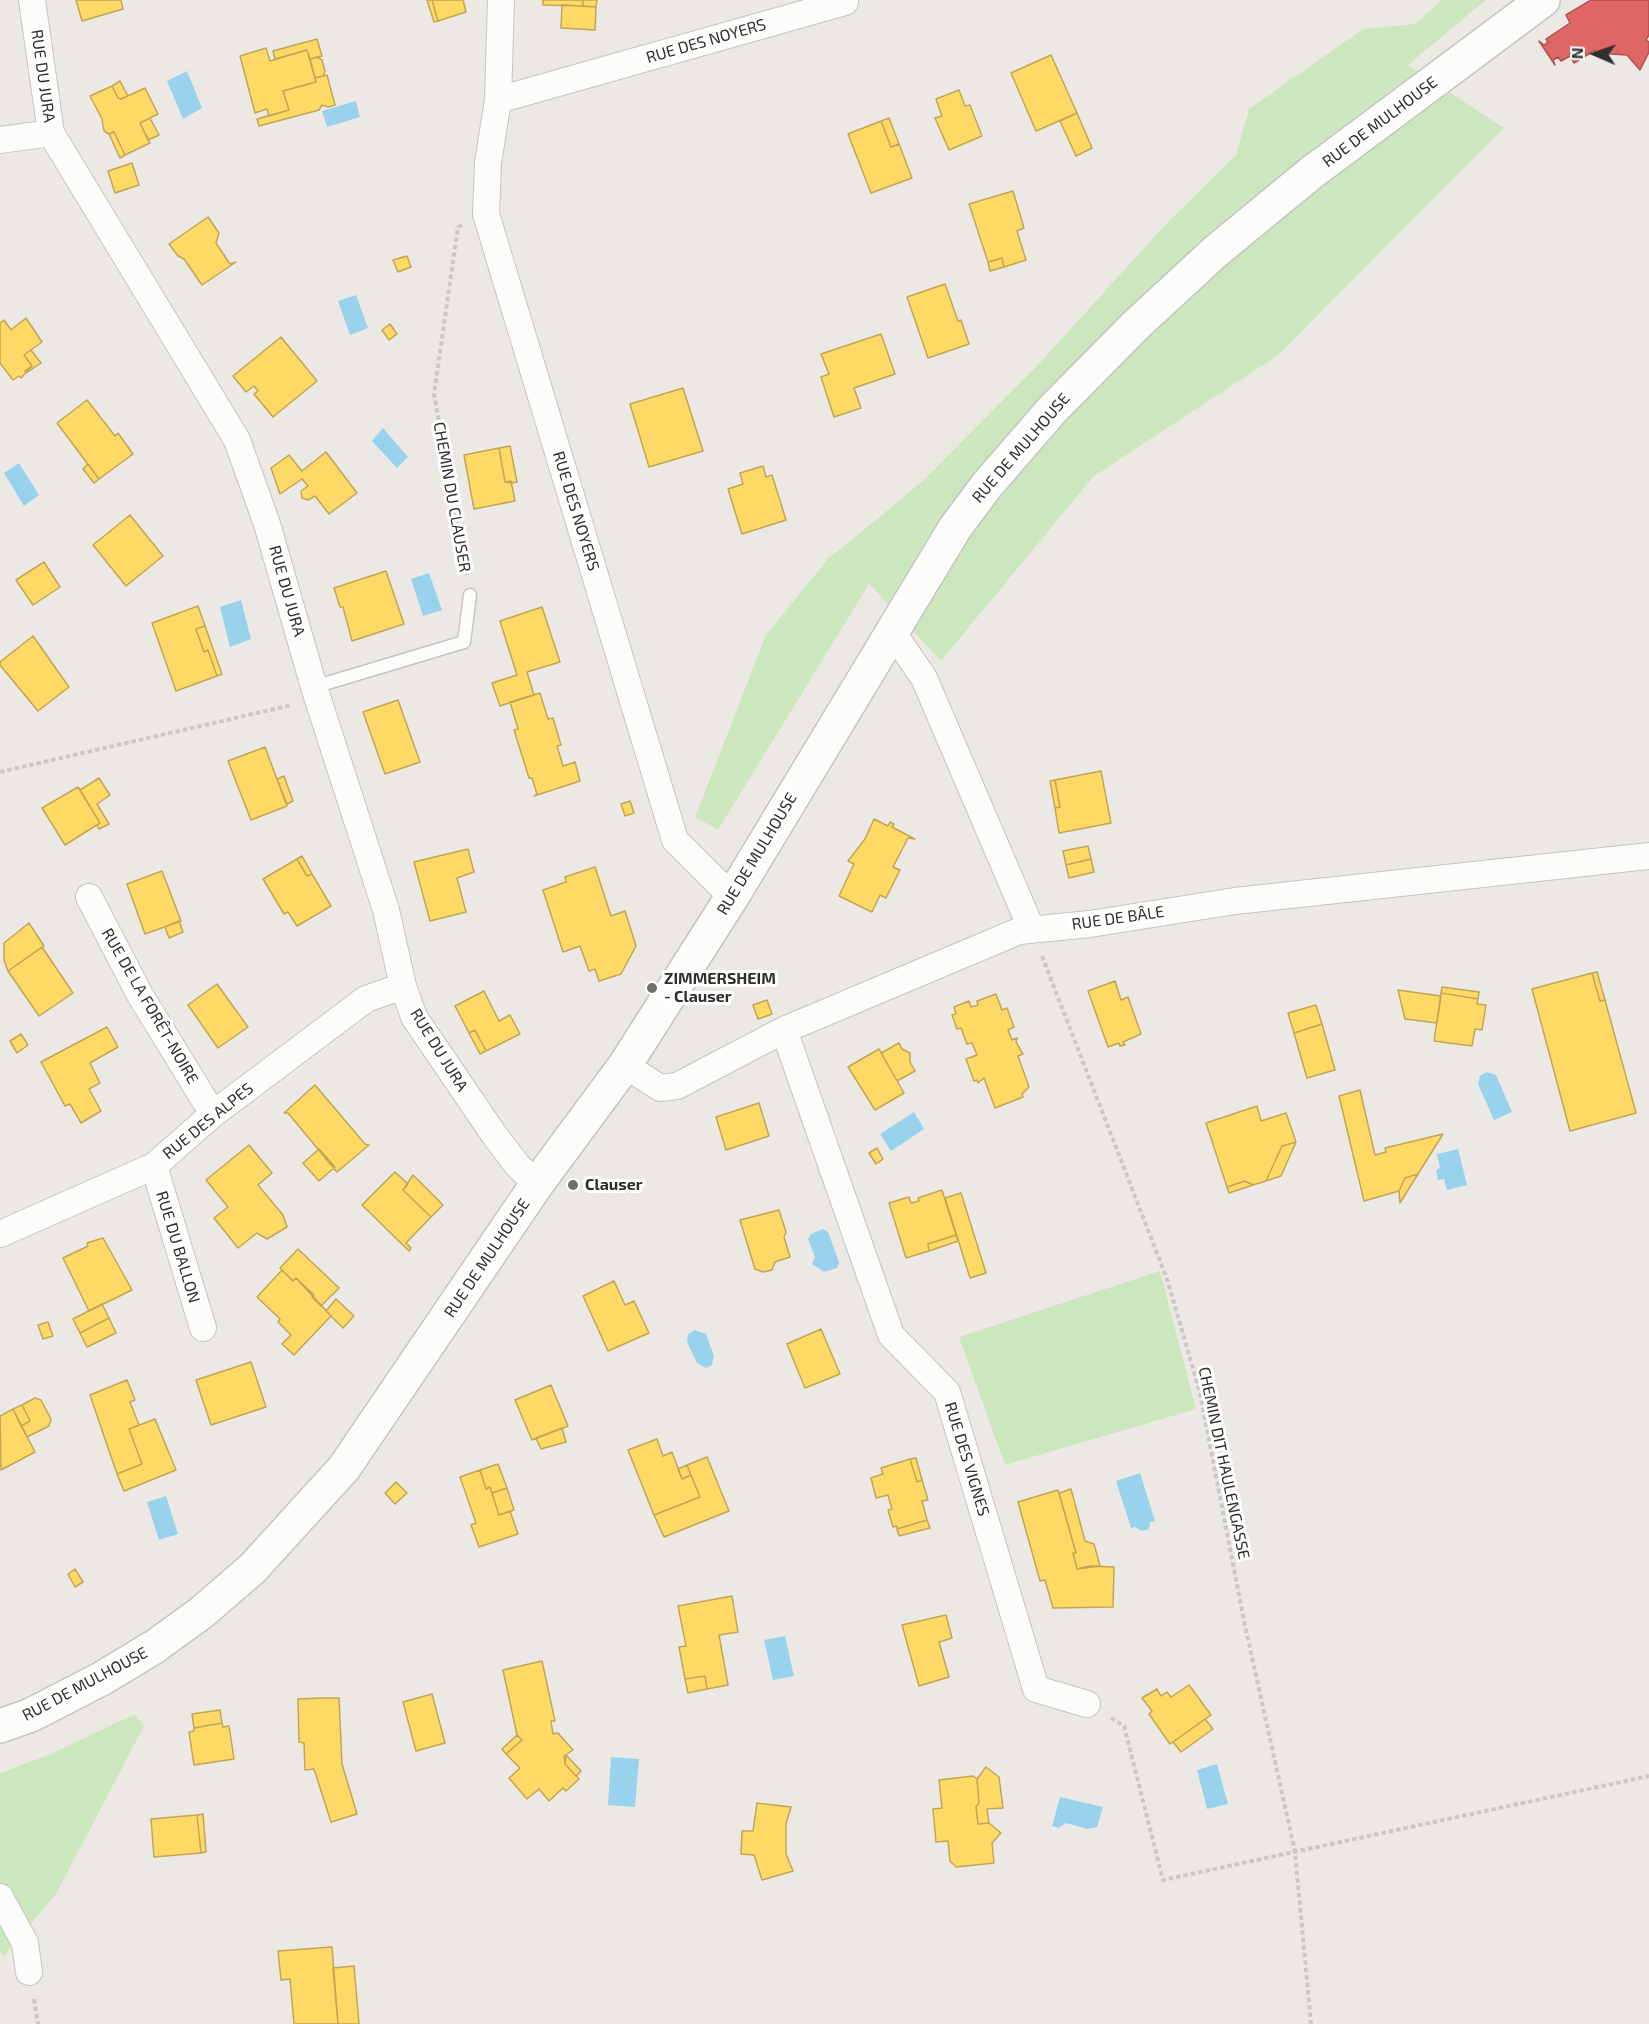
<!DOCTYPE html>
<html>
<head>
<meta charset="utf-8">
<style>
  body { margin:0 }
  #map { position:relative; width:1649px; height:2024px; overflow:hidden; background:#ece9e4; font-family:"Exo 2",sans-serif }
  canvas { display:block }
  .north { position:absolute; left:1565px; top:24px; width:60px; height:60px; -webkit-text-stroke:4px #fff; paint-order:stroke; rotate:272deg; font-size:16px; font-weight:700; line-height:24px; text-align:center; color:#2e2e2e }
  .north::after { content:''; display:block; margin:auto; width:21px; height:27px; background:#2e2e2e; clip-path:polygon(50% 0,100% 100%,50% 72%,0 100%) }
</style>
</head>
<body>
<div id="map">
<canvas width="1649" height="2024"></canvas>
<div class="north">N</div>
</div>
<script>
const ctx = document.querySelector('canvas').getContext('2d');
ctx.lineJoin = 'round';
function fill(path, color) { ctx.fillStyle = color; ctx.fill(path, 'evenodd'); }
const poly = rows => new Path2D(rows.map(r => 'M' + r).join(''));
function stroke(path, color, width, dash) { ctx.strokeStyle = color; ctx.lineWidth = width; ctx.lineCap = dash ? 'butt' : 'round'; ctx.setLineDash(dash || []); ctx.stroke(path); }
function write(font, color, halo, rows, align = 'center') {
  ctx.font = font + ' "Exo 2",sans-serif'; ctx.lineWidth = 6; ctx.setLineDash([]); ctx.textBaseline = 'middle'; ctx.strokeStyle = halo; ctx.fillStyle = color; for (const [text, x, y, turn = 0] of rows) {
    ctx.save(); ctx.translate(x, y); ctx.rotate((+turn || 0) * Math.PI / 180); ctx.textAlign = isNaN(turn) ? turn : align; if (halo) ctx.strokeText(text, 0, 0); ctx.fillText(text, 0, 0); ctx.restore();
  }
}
const green = poly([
  [1442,0,1486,0,1408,65,1504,128,1278,355,1093,477,941,661,869,584,718,830,695,817,766,635,827,560,923,481,1036,367,1166,224,1236,155,1249,109,1363,29,1415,24],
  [1160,1271,1196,1409,1005,1465,959,1337],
  [135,1714,144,1726,56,1894,4,1956,0,1951,0,1773,51,1754]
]);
const water = poly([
  [187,71,202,108,183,119,167,81],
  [356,101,360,117,327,127,322,111],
  [356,295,368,328,350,335,338,301],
  [383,428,408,457,397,468,372,441],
  [19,463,39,495,24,506,4,473],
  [429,573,442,610,423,616,411,579],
  [241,600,251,639,230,647,220,607],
  [1486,1072,1496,1075,1512,1112,1494,1120,1478,1084,1480,1076],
  [914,1112,924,1129,891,1151,880,1134],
  [1458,1149,1467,1185,1447,1190,1444,1179,1438,1180,1436,1170,1440,1168,1437,1154],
  [823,1229,828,1232,839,1262,837,1268,824,1272,812,1264,815,1257,808,1239,811,1234],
  [695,1330,706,1334,714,1356,712,1365,706,1368,697,1363,687,1342,688,1334],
  [1140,1473,1155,1521,1150,1522,1149,1529,1141,1531,1135,1527,1131,1528,1116,1481],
  [166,1496,178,1534,159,1540,147,1502],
  [785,1636,794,1676,773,1680,764,1640],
  [611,1757,639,1759,635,1807,608,1805],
  [1217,1764,1228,1804,1207,1809,1197,1770],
  [1060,1797,1103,1807,1097,1827,1087,1829,1066,1823,1059,1828,1052,1826]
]);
const homes = poly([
  [76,0,121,0,123,9,82,21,76,0],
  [427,0,432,0,438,21,434,22,427,0],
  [432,0,463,0,466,12,438,21,432,0],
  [543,0,583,0,583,6,543,5,543,0],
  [583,0,597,0,596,7,583,6,583,0],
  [562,5,596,7,595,30,561,28,562,5],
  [317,39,322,56,310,59,307,50,275,59,273,51,317,39],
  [266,48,270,61,307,50,316,82,283,91,289,110,269,116,267,109,255,113,240,56,266,48],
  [1051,55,1077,113,1036,131,1011,73,1051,55],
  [317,57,322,60,325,71,323,76,315,78,310,59,317,57],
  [327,75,335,105,328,107,322,105,319,110,259,126,257,119,289,110,283,91,316,82,315,78,327,75],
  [120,81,128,96,121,99,118,98,112,86,120,81],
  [112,86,118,98,121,99,145,88,158,114,140,123,150,143,125,155,114,132,109,134,104,131,102,119,90,96,112,86],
  [959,90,965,106,970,105,982,136,949,150,935,118,942,116,936,99,959,90],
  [1077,113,1092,148,1076,156,1060,121,1077,113],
  [150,118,159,135,148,140,140,123,150,118],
  [889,118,899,144,891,147,881,121,889,118],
  [881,121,891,147,899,144,912,178,871,193,848,134,881,121],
  [114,132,125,155,120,158,109,134,114,132],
  [132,163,139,185,115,193,108,171,132,163],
  [1013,191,1024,228,1017,231,1026,260,1004,267,1002,258,988,262,969,204,1013,191],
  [208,217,219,233,216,243,230,264,236,262,202,285,184,259,178,256,169,244,208,217],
  [407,256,411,267,398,272,393,260,407,256],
  [1002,258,1004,267,990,271,988,262,1002,258],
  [945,284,958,321,961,320,969,344,928,358,907,297,945,284],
  [26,318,42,342,24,355,32,366,21,378,19,376,13,380,0,363,0,323,4,320,11,330,26,318],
  [390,324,397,334,389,340,382,330,390,324],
  [881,334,895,374,854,388,861,408,834,417,821,377,829,374,821,354,881,334],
  [281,337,317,381,273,417,254,394,258,391,254,386,246,392,233,376,281,337],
  [31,350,41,363,26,373,25,371,32,366,24,355,31,350],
  [683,388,703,451,649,467,630,404,683,388],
  [87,400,115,436,118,433,133,454,99,479,57,423,87,400],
  [510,446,517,482,512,483,505,482,499,448,510,446],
  [499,448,505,482,511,481,515,501,474,509,464,455,499,448],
  [326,452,357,493,329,514,315,496,308,500,302,498,301,491,308,486,302,479,280,494,271,468,289,455,302,471,326,452],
  [88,464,99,479,94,483,83,469,88,464],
  [763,466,766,477,772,475,786,520,742,534,728,489,743,484,740,473,763,466],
  [130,515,163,556,126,586,93,545,130,515],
  [44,562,60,587,33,605,16,580,44,562],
  [386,571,404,624,352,641,343,607,340,607,334,588,386,571],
  [198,606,205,626,196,629,204,652,208,650,217,676,176,691,152,623,198,606],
  [542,607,560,662,527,672,534,695,500,706,492,683,517,675,500,621,542,607],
  [205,626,222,674,217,676,208,650,204,652,196,629,205,626],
  [33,636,69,687,38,711,0,665,0,662,33,636],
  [540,693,548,719,553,718,561,745,557,746,563,766,575,762,580,781,534,796,537,794,532,778,529,778,514,730,518,729,510,702,540,693],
  [398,700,420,762,385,774,363,712,398,700],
  [265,747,287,806,251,820,228,761,265,747],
  [1101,771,1111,823,1059,833,1055,808,1060,807,1055,780,1101,771],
  [284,776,293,801,287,804,277,779,284,776],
  [99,778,110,795,97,804,109,824,99,829,97,825,100,823,80,790,99,778],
  [1055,780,1060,807,1055,808,1050,781,1055,780],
  [78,787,100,823,65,845,42,808,78,787],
  [630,801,634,813,625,816,621,804,630,801],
  [874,819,888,826,890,822,894,824,892,827,915,839,908,838,893,867,900,870,886,898,880,895,872,912,839,896,854,864,848,861,865,839,874,819],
  [1088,846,1091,859,1066,865,1063,851,1088,846],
  [468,849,474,872,457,878,466,912,430,921,414,862,468,849],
  [302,856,312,874,307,876,297,859,302,856],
  [297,859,307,876,312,874,331,906,297,926,288,912,284,914,263,879,297,859],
  [1091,859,1094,872,1069,878,1066,865,1091,859],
  [595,867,611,916,625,911,636,946,621,974,599,981,595,969,589,971,580,946,563,952,543,890,566,882,565,877,595,867],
  [162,871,181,921,145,934,127,884,162,871],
  [179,921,183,932,169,938,165,927,179,921],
  [29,923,44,946,8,971,4,960,4,943,29,923],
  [42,947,73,993,39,1016,8,971,42,947],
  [1597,972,1605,1000,1600,1001,1592,973,1597,972],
  [1592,973,1600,1001,1605,1000,1636,1113,1570,1131,1532,989,1592,973],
  [1115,981,1121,1000,1128,997,1141,1034,1123,1042,1125,1045,1120,1046,1119,1043,1108,1047,1088,991,1115,981],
  [217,984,248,1027,218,1048,188,1005,217,984],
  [1442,987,1479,992,1478,999,1441,993,1442,987],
  [1398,990,1441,996,1437,1023,1405,1019,1398,990],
  [484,991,499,1021,510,1015,520,1034,486,1051,475,1030,469,1033,455,1006,484,991],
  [1441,993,1478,999,1477,1004,1486,1005,1482,1030,1475,1029,1472,1046,1434,1041,1441,993],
  [996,994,1002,1010,1007,1008,1014,1027,1008,1030,1012,1040,1017,1038,1016,1042,1023,1054,1018,1056,1029,1087,1022,1094,1023,1097,995,1108,984,1078,978,1083,977,1080,974,1081,966,1059,977,1055,972,1043,967,1044,961,1028,957,1029,952,1015,956,1014,954,1007,969,1001,971,1007,978,1005,977,1001,996,994],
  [767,1000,772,1014,758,1019,753,1005,767,1000],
  [1316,1005,1322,1024,1294,1033,1288,1013,1316,1005],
  [1322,1024,1335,1070,1307,1078,1294,1033,1322,1024],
  [107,1027,118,1047,90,1063,100,1083,89,1089,101,1111,81,1123,70,1104,65,1106,41,1062,107,1027],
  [475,1030,486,1051,480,1054,469,1033,475,1030],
  [21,1034,28,1045,17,1053,10,1041,21,1034],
  [899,1043,902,1049,910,1053,910,1062,915,1071,897,1081,881,1053,899,1043],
  [879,1049,904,1093,875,1110,848,1067,879,1049],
  [315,1085,365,1144,369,1145,337,1172,288,1113,284,1113,315,1085],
  [1360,1090,1375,1155,1386,1152,1385,1148,1443,1134,1418,1174,1405,1178,1399,1191,1364,1201,1339,1096,1360,1090],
  [759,1103,769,1136,726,1150,716,1117,759,1103],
  [1257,1106,1261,1121,1286,1113,1296,1142,1282,1146,1266,1181,1253,1185,1245,1181,1227,1187,1206,1123,1257,1106],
  [1296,1142,1281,1176,1266,1181,1282,1146,1296,1142],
  [249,1145,272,1173,258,1185,283,1215,287,1227,267,1239,257,1233,238,1248,214,1218,228,1207,206,1180,249,1145],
  [877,1148,883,1159,876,1164,869,1153,877,1148],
  [319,1149,335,1167,319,1181,303,1163,319,1149],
  [395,1172,408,1184,403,1190,431,1217,406,1243,411,1248,409,1251,362,1205,395,1172],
  [1418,1174,1400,1203,1399,1191,1405,1178,1418,1174],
  [413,1175,443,1205,431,1217,403,1190,413,1175],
  [1245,1181,1253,1185,1229,1193,1227,1187,1245,1181],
  [942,1190,956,1235,928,1244,929,1251,906,1258,889,1203,909,1197,911,1203,919,1201,918,1198,942,1190],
  [961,1193,986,1273,970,1278,945,1198,961,1193],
  [779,1210,786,1232,784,1237,790,1257,775,1262,772,1270,763,1272,755,1269,740,1220,779,1210],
  [956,1235,958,1241,929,1251,928,1244,956,1235],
  [103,1238,132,1290,89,1311,63,1258,88,1246,87,1243,103,1238],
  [298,1249,339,1288,321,1306,312,1297,314,1295,296,1278,293,1281,280,1268,298,1249],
  [282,1270,293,1281,296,1278,331,1316,294,1355,282,1344,291,1335,278,1322,280,1319,257,1297,282,1270],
  [614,1281,625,1305,634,1301,649,1333,608,1351,583,1296,614,1281],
  [336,1299,354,1316,343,1328,326,1311,336,1299],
  [102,1304,109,1318,80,1333,73,1319,102,1304],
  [109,1318,116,1333,87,1347,80,1333,109,1318],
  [48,1322,53,1336,43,1339,38,1325,48,1322],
  [821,1329,840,1374,805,1388,787,1344,821,1329],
  [251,1362,266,1407,211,1425,196,1380,251,1362],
  [127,1380,135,1400,130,1402,139,1425,129,1429,142,1464,117,1474,90,1395,127,1380],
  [551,1385,568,1426,532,1440,515,1400,551,1385],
  [35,1398,41,1400,51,1419,49,1426,27,1437,21,1426,30,1421,22,1405,35,1398],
  [22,1405,30,1421,21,1426,13,1409,22,1405],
  [13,1409,35,1452,1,1470,0,1416,13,1409],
  [155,1419,176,1470,124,1491,117,1474,142,1464,129,1429,155,1419],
  [562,1428,566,1442,541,1449,536,1438,562,1428],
  [657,1439,663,1456,672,1452,682,1479,691,1475,700,1497,654,1515,628,1450,657,1439],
  [707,1457,729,1511,664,1537,654,1515,700,1497,687,1465,707,1457],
  [916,1458,922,1480,917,1482,910,1459,916,1458],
  [910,1459,917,1482,922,1480,928,1500,922,1501,927,1520,897,1529,897,1526,893,1527,888,1510,892,1509,888,1495,876,1498,871,1478,883,1474,881,1468,910,1459],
  [498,1464,507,1488,492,1493,490,1487,486,1489,480,1470,498,1464],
  [687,1465,691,1475,682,1479,678,1469,687,1465],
  [480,1470,486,1489,490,1487,499,1515,510,1511,518,1534,479,1547,471,1525,476,1523,460,1477,480,1470],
  [396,1482,407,1493,395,1504,385,1493,396,1482],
  [507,1488,514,1510,499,1515,492,1493,507,1488],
  [1071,1489,1085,1541,1094,1544,1100,1566,1077,1569,1073,1553,1076,1553,1059,1493,1071,1489],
  [1058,1490,1076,1553,1073,1553,1077,1569,1090,1566,1114,1567,1113,1607,1053,1608,1045,1580,1040,1581,1018,1502,1058,1490],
  [927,1520,930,1528,899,1536,897,1529,927,1520],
  [75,1569,83,1582,75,1587,68,1574,75,1569],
  [732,1596,738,1632,719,1635,728,1685,707,1689,705,1676,685,1679,679,1647,686,1646,678,1606,732,1596],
  [946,1615,952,1638,939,1642,949,1677,919,1686,902,1625,946,1615],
  [542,1661,555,1721,551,1721,553,1734,558,1733,573,1750,564,1756,565,1764,579,1779,566,1791,563,1788,549,1801,539,1789,527,1799,509,1778,520,1768,506,1754,522,1740,517,1735,503,1670,542,1661],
  [705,1676,707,1689,688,1693,685,1679,705,1676],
  [1189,1685,1211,1715,1170,1744,1149,1714,1152,1711,1142,1698,1157,1689,1161,1696,1167,1692,1171,1697,1189,1685],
  [432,1694,445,1743,416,1751,403,1702,432,1694],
  [321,1698,339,1698,342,1764,357,1814,331,1822,314,1769,305,1770,304,1743,299,1742,298,1699,321,1698],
  [220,1710,222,1723,194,1728,192,1714,220,1710],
  [1205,1719,1213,1729,1181,1752,1173,1742,1205,1719],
  [222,1723,223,1727,229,1726,234,1759,194,1765,189,1732,194,1731,194,1728,222,1723],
  [517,1735,522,1740,506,1754,502,1749,517,1735],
  [566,1755,581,1771,576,1776,565,1764,566,1755],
  [986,1767,999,1777,1003,1808,987,1809,989,1823,978,1824,976,1807,979,1803,977,1779,986,1767],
  [973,1776,977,1779,979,1803,976,1807,978,1824,989,1823,1001,1833,992,1843,994,1863,956,1867,950,1861,948,1841,936,1842,933,1809,942,1808,939,1780,973,1776],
  [757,1803,791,1807,786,1824,786,1854,793,1871,762,1880,754,1855,741,1854,742,1831,753,1831,757,1803],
  [203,1814,206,1852,201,1853,197,1815,203,1814],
  [197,1815,201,1853,154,1857,151,1819,197,1815],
  [332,1947,338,2024,294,2024,290,1979,281,1980,278,1951,332,1947],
  [354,1966,359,2024,338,2024,333,1968,354,1966]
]);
const shops = poly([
  [1591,0,1649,0,1649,35,1646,40,1649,42,1649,52,1640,70,1627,55,1595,53,1595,50,1574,63,1570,56,1561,61,1558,57,1553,60,1555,65,1539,41,1544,45,1548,42,1546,39,1570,23,1566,15,1591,0]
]);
const path = poly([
  [462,225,458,227,434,394,467,576],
  [0,772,292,705],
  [1042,956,1167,1279,1200,1393,1244,1621,1295,1852,1311,2024],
  [1111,1718,1124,1726,1163,1880,1649,1776],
  [34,1999,38,2024]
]);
const lane = poly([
  [314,687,464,642,470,595]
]);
const street = poly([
  [32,0,51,133,237,440,267,524,314,687,386,910,403,986,414,1017,495,1136,518,1166,537,1184],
  [501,0,498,100,488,163,486,214,675,840,732,897],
  [498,100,845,2],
  [0,140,51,133],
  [891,630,924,678,1031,928],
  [89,897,140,995,213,1114],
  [784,1030,891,1335,947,1392,1036,1689,1087,1704],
  [625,1065,660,1088,677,1086,784,1030,1019,931,1090,924,1235,901,1649,856],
  [154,1166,203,1328],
  [0,1234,154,1166,213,1114,366,999,403,986],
  [0,1897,25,1943,29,1972]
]);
const secondary = poly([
  [0,1726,31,1715,101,1679,154,1647,201,1613,253,1568,344,1468,537,1184,625,1065,732,897,955,528,987,485,1052,410,1135,326,1215,252,1311,173,1543,0]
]);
const markers = [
  [652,988,6,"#706f6e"],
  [573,1185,6,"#706f6e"]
];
const streetNames = [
  ["RUE DES NOYERS",706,41,-16],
  ["RUE DU JURA",43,76,82],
  ["RUE DE MULHOUSE",1380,122,-37],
  ["RUE DE MULHOUSE",1021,448,-49],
  ["CHEMIN DU CLAUSER",452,497,80],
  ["RUE DES NOYERS",576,511,73],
  ["RUE DU JURA",287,591,74],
  ["RUE DE MULHOUSE",757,854,-59],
  ["RUE DE BÂLE",1118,918,-8],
  ["RUE DE LA FORÊT-NOIRE",150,1006,60],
  ["RUE DU JURA",439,1050,58],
  ["RUE DES ALPES",208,1121,-39],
  ["RUE DU BALLON",178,1247,73],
  ["RUE DE MULHOUSE",487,1258,-56],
  ["RUE DES VIGNES",967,1459,73],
  ["CHEMIN DIT HAULENGASSE",1224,1463,78],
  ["RUE DE MULHOUSE",85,1684,-28]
];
const poiNames = [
  ["ZIMMERSHEIM",664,979],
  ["- Clauser",664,997],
  ["Clauser",585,1185]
];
fill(green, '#cce7be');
fill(water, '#99d2ec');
fill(homes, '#ffd966');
stroke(homes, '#c0a655', 1.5);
fill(shops, '#e06666');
stroke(shops, '#ab5555', 1.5);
stroke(lane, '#c5c5c5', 15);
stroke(street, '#c5c5c5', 28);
stroke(secondary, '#c5c5c5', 36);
stroke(path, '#c9c9c8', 4, [4.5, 3]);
stroke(lane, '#fcfcfb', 12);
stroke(street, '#fcfcfb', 26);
stroke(secondary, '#fcfcfb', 33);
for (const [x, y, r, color] of markers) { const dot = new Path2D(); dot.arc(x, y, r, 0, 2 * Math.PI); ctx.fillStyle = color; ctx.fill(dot); stroke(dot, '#fff', 2); }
write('16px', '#2e2e2e', '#fff', streetNames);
write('bold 16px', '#2e2e2e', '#fff', poiNames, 'left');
</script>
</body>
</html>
